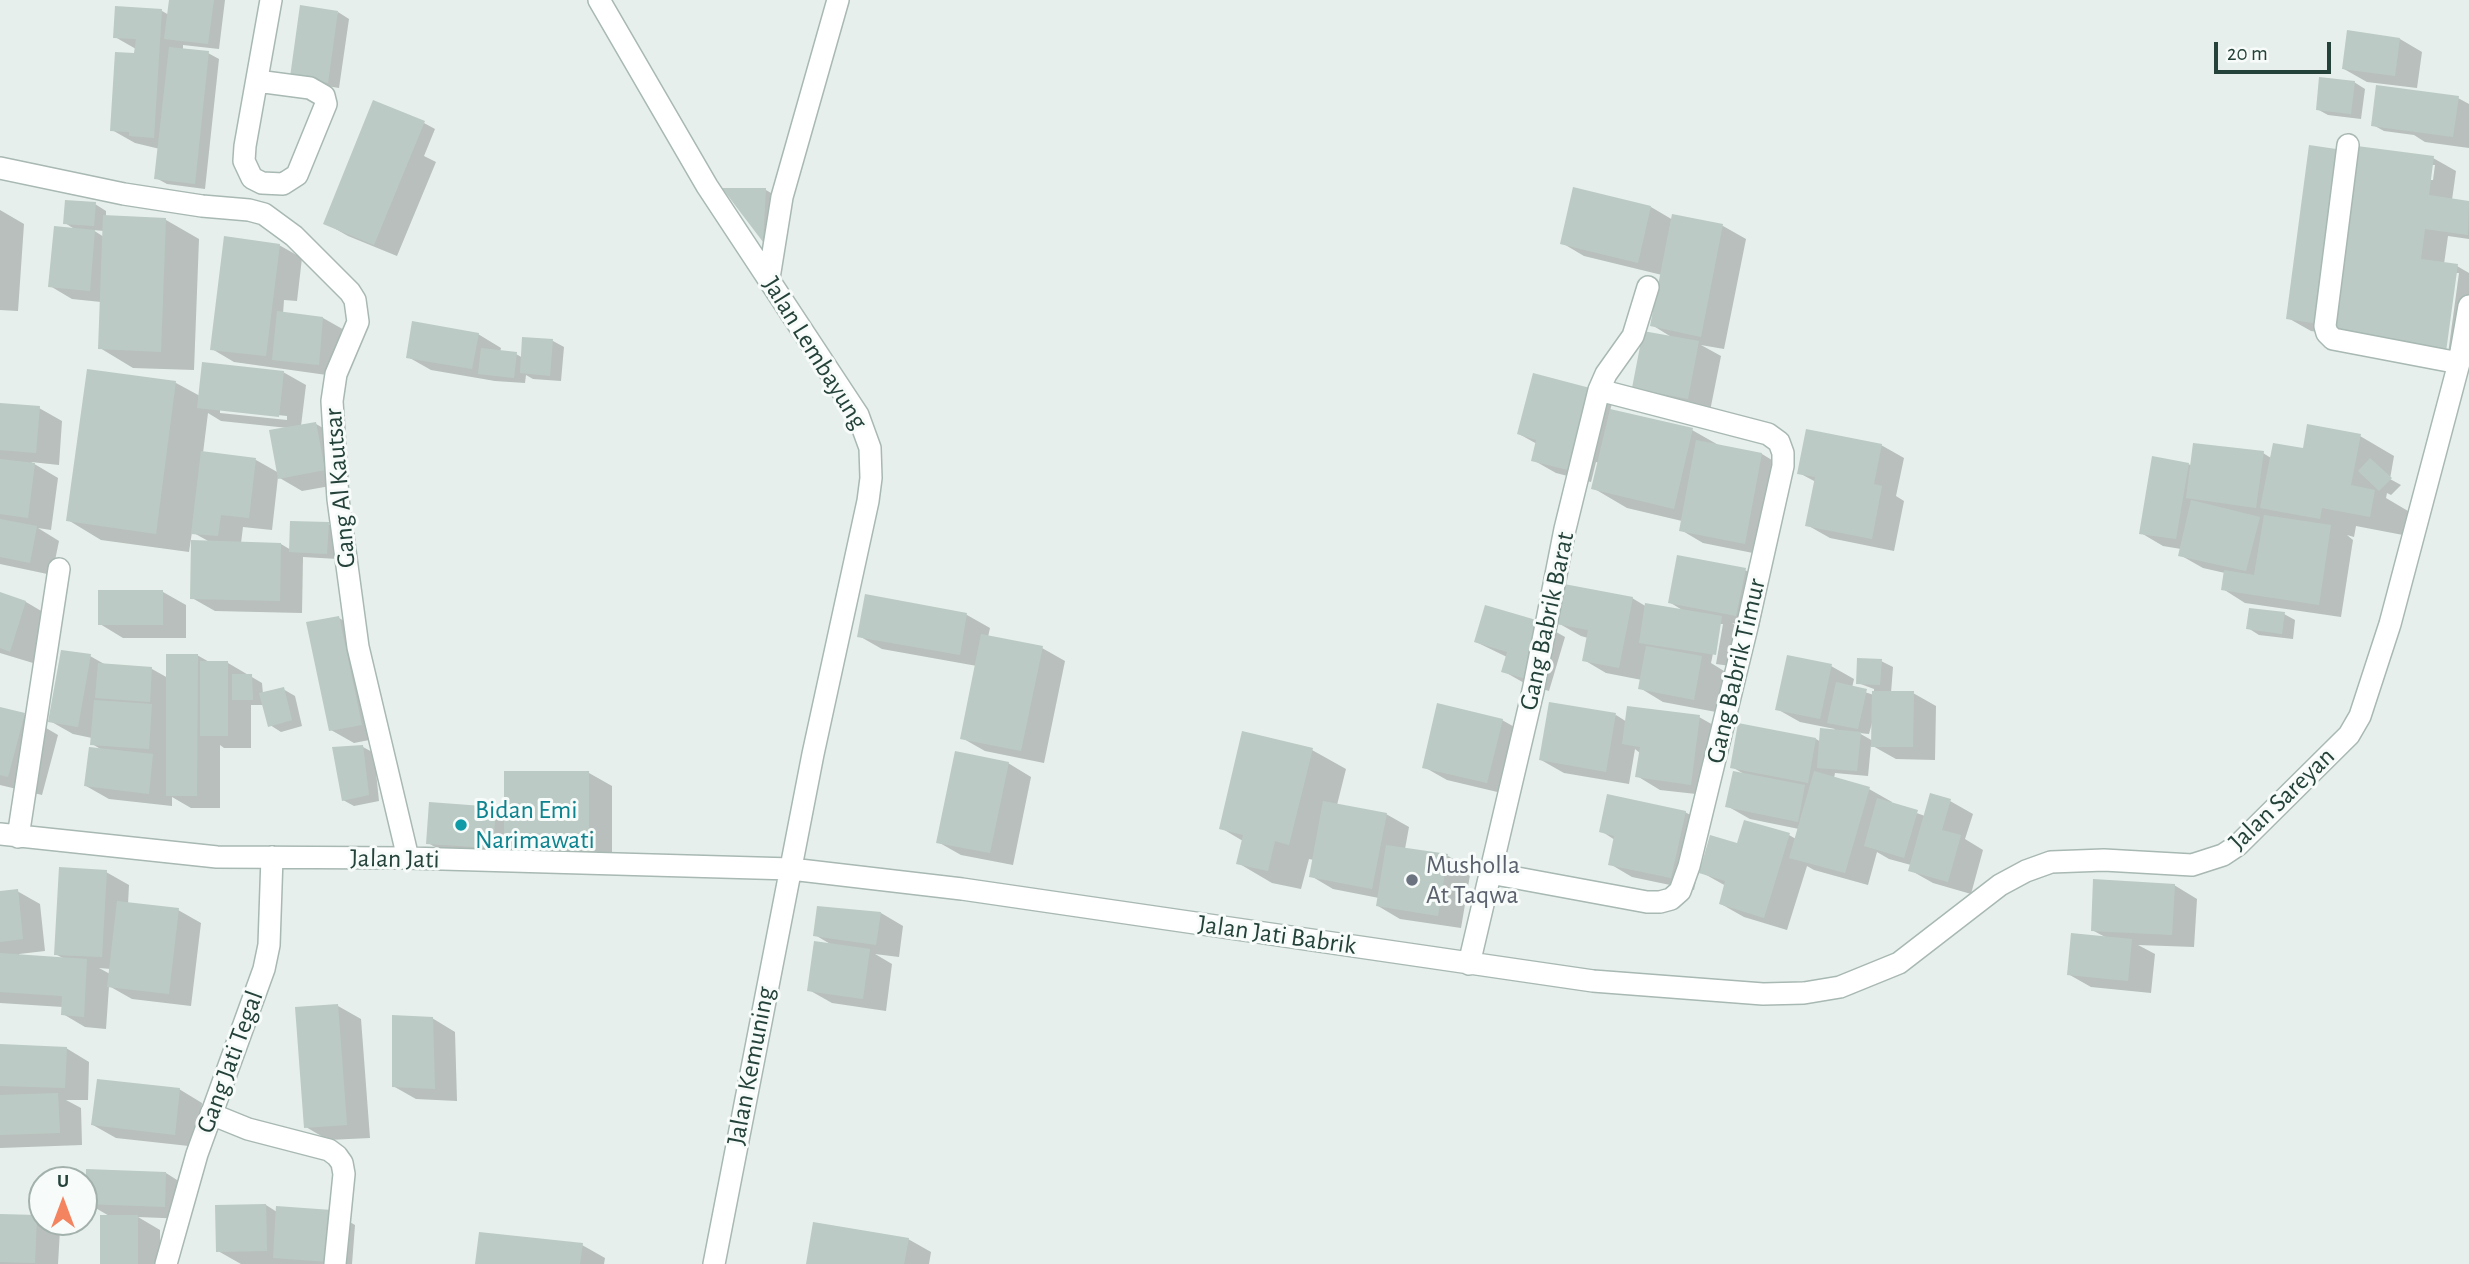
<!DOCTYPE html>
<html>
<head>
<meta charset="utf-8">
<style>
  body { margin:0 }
  #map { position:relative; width:2469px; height:1264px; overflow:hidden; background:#e6efeb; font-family:"Alegreya Sans",sans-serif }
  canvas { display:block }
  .north { position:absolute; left:28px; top:1166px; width:70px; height:70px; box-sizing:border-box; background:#f7fbf9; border:2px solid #a3b1ad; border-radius:50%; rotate:0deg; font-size:19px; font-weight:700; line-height:28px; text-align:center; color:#24423a }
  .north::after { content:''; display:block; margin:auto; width:24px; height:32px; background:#f4845f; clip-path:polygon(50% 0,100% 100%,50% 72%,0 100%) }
  .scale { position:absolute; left:2214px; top:42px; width:117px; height:32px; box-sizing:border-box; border:4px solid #24423a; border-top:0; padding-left:9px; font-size:21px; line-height:24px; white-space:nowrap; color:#24423a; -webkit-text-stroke:5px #f7fbf9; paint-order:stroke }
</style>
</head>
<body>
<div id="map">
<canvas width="2469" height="1264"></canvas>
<div class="north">U</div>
<div class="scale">20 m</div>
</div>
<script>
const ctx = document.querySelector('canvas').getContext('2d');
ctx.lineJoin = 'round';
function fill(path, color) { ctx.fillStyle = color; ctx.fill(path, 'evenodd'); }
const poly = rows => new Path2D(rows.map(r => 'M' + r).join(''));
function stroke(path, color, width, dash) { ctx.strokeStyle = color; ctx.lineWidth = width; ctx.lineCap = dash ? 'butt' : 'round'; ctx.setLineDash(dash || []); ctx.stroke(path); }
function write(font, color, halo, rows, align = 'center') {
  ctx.font = font + ' "Alegreya Sans",sans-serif'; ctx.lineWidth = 6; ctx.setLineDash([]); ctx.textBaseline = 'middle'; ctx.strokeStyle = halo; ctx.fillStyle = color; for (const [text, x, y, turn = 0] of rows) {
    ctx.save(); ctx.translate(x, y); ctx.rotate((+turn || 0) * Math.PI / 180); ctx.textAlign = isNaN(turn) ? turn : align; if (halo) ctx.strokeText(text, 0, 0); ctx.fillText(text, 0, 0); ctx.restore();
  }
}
const shadow = poly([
  [171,0,225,0,219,49,183,45,183,50,208,53,219,59,205,189,167,184,156,178,160,149,135,143,112,130,136,49,115,37,162,11,169,15],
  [338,12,349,19,339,88,303,82],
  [2400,39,2422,52,2417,88,2367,82,2344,69],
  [2354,82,2365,89,2361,119,2328,115,2317,109],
  [2458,98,2469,104,2469,148,2425,142,2414,135,2384,131,2373,125],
  [424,123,435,129,424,156,436,162,397,256,348,236,325,223],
  [2311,147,2342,151,2357,160,2359,148,2433,158,2456,171,2452,200,2469,202,2469,239,2448,236,2444,264,2457,266,2469,273,2469,364,2397,355,2391,351,2368,348,2343,334,2343,336,2311,331,2288,318],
  [2431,165,2435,165,2433,180,2429,180],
  [2455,273,2459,273,2447,361,2443,361],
  [725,190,766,190,776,196,774,246,764,240],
  [95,204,106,211,106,217,166,220,199,239,194,370,133,368,100,348,101,302,72,299,50,286,76,230,65,223],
  [93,230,104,231,104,237],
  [1651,207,1673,220,1673,216,1723,226,1746,239,1724,349,1701,345,1721,356,1710,411,1657,400,1634,387,1673,338,1652,325,1662,275,1584,256,1562,243],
  [0,210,24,224,18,311,0,310],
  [279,245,302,258,297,301,284,300,283,314,323,318,346,331,341,377,234,362,212,349],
  [478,334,501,348,500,352,516,354,523,358,524,339,553,341,564,347,561,381,533,379,526,375,525,383,495,381,431,370,408,357],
  [88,371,176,383,200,396,283,372,306,385,301,426,316,424,339,437,347,483,302,491,278,477,272,530,243,527,241,543,281,544,291,550,328,524,339,530,338,559,303,557,302,613,215,611,192,598,210,542,192,532,189,552,101,540,68,520],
  [220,409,287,416,287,420,220,413],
  [208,413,221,421,288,428,279,473,256,460,203,453],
  [1534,375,1612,403,1610,411,1692,430,1722,447,1762,454,1785,468,1768,556,1703,543,1681,530,1682,521,1627,508,1593,488,1599,463,1596,462,1591,482,1556,473,1533,460,1537,444,1519,434],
  [0,405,39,408,62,421,59,465,31,462,58,478,51,530,38,528,59,541,52,575,0,564],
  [2360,436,2394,456,2390,479,2401,485,2391,495,2387,493,2386,498,2408,511,2403,535,2356,526,2354,537,2347,535,2353,540,2341,617,2245,603,2223,589,2225,573,2203,568,2180,555,2181,549,2163,546,2141,533,2153,458,2192,465,2263,453,2271,458],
  [1881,445,1904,458,1896,496,1904,501,1894,551,1830,538,1807,525,1816,482,1799,473],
  [1745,570,1768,583,1759,628,1732,623,1744,631,1738,667,1716,664,1723,624,1719,624,1711,663,1724,671,1716,712,1663,702,1640,688,1642,680,1606,673,1584,660,1588,638,1581,636,1558,623,1632,598,1647,607,1684,611,1669,602],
  [163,592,186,605,186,638,123,638,100,624],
  [0,594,26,602,48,615,33,663,0,653],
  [866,596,967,615,990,628,988,637,1042,648,1065,661,1044,763,985,751,962,738,977,666,882,649,859,636],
  [2284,614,2295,620,2293,639,2259,635,2248,628],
  [339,618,362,631,384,737,354,743,331,730],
  [1542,624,1565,637,1549,691,1526,684,1503,671,1507,657,1476,642],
  [197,655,211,663,228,663,262,683,263,694,283,689,295,696,302,726,281,732,270,725,264,705,251,705,251,748,224,748,220,745,220,808,191,808,172,797,172,806,109,799,86,786,104,751,92,744,92,738,73,734,50,721,90,656,106,665,152,669,168,678],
  [1881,661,1893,667,1891,693,1913,693,1936,706,1935,760,1896,759,1871,745,1868,776,1835,773,1834,778,1869,789,1892,802,1891,804,1925,816,1950,801,1973,814,1965,839,1983,850,1971,894,1933,883,1910,870,1911,865,1889,859,1877,852,1868,885,1814,870,1807,866,1787,930,1744,917,1721,904,1726,886,1701,872,1738,845,1789,835,1796,839,1799,829,1750,819,1727,806,1744,774,1732,767,1816,739,1821,742,1835,729,1800,722,1777,709,1831,666,1854,679,1852,688,1874,695,1874,689,1858,683],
  [1872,723,1873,741,1859,733,1869,734],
  [0,709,24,715,58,735,42,795,0,785],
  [1616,715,1627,722,1699,717,1722,730,1714,796,1660,790,1637,776,1640,753,1635,749,1629,784,1564,773,1541,760],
  [1502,720,1525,733,1510,795,1447,780,1424,767],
  [363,747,374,753,379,801,354,806,343,800],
  [1312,750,1346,769,1337,805,1386,814,1409,827,1405,849,1448,856,1471,869,1461,928,1400,919,1378,906,1379,898,1333,889,1311,876,1314,860,1309,859,1301,889,1272,883,1238,863,1243,841,1221,828],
  [1008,763,1031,777,1013,865,961,855,938,842],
  [589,773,612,786,612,857,529,857,516,850,515,860,451,856,428,843,496,808,506,814],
  [1685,812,1708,825,1694,890,1632,877,1610,864,1615,840,1601,831],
  [106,872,129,885,128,904,178,910,201,923,191,1006,132,999,109,986,106,1029,85,1027,63,1014,63,1007,0,1003,0,893,17,891,40,904,45,951,19,954,19,956,65,959,55,954],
  [99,968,111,969,110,974],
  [2174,885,2197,899,2194,947,2138,945,2155,954,2151,993,2091,987,2068,974,2107,938,2092,930],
  [881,913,903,926,899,957,875,954,892,964,886,1011,832,1003,809,990,832,945,815,935],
  [338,1006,361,1019,370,1138,328,1140,306,1127],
  [432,1018,455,1032,457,1101,416,1099,393,1086],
  [0,1046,66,1048,89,1062,88,1100,66,1100,81,1108,82,1145,0,1148],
  [179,1089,202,1103,198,1147,116,1138,93,1125],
  [166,1173,188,1187,188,1219,138,1217,160,1230,160,1264,102,1264,111,1217,87,1203],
  [266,1205,277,1212,332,1212,355,1225,352,1264,241,1264,218,1251],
  [0,1215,37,1217,60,1230,58,1264,0,1264],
  [908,1239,931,1252,929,1264,808,1264],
  [582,1245,605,1258,604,1264,477,1264]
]);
const building = poly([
  [169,0,214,0,208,44,164,39],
  [300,5,338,11,328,83,290,77],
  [115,6,162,9,154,138,129,136,129,132,110,131,115,52,134,53,136,39,113,38],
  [2347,30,2400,38,2395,76,2342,69],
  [169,47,209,51,195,184,154,179],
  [2319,77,2355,81,2351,114,2316,110],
  [2376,85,2459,96,2453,137,2371,126],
  [373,100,425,121,374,245,323,224],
  [2309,145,2343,150,2320,324,2286,319],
  [2357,146,2434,156,2429,195,2469,201,2468,235,2425,229,2421,259,2458,264,2446,352,2373,343,2373,335,2332,330],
  [1573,187,1651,206,1638,263,1560,244],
  [722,188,766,188,763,242],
  [65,200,96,202,94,226,63,224],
  [1672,214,1723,224,1701,337,1650,326],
  [103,215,166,218,161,352,98,349],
  [54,226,95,230,90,291,48,287],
  [224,236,280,244,266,356,210,350],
  [277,311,323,317,319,365,272,360],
  [412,321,479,333,472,369,406,358],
  [1643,331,1699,341,1688,399,1632,388],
  [522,337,553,339,550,376,520,373],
  [481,348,517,352,514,378,478,374],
  [202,362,284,371,279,417,197,408],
  [87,369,176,381,156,534,66,521],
  [1533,373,1590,388,1568,470,1531,461,1536,440,1517,434],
  [0,403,40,406,36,453,0,450],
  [1610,409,1693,428,1674,509,1591,489],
  [316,422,325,470,278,479,269,430],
  [2307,424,2361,434,2351,485,2375,490,2370,517,2322,508,2320,519,2260,508,2273,443,2303,448],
  [1806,429,1882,444,1874,484,1882,486,1872,539,1805,526,1815,477,1797,474],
  [1696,440,1762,453,1745,544,1679,531],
  [2193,443,2264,451,2256,508,2186,498],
  [201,451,256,458,249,518,221,515,218,536,191,534],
  [2152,456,2189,463,2176,539,2139,534],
  [2370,458,2392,478,2379,491,2358,471],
  [0,459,35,463,28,518,0,514],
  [2191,500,2260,517,2246,571,2178,556],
  [2264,515,2331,525,2319,605,2221,590,2224,570,2254,575],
  [0,519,37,526,30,563,0,557],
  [290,521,329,522,327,554,289,552],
  [191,540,281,543,280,601,190,599],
  [1677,555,1746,568,1736,616,1668,603],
  [1564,584,1633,597,1619,668,1582,661,1588,630,1556,624],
  [98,590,163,590,163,625,98,625],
  [0,592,26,601,10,652,0,648],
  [865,594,967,613,960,655,857,637],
  [1645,603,1722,616,1716,655,1639,643],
  [1485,605,1543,622,1526,679,1501,672,1507,652,1474,642],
  [2249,608,2285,612,2282,634,2246,629],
  [339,616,362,725,329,731,306,622],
  [981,634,1043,646,1021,751,960,739],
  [1646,646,1702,656,1694,700,1638,689],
  [61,650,91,654,78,727,48,722],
  [166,654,198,654,197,796,166,796],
  [1787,655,1832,664,1820,719,1775,710],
  [1857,658,1882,659,1880,685,1856,684],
  [200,661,228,661,228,736,200,736],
  [98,663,152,667,150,702,95,698],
  [232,674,252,674,253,700,232,700],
  [1836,682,1867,689,1858,729,1827,723],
  [284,687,292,720,268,727,259,693],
  [1872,691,1914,691,1913,747,1871,747],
  [94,700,152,704,149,749,90,745],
  [1549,702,1616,713,1606,772,1539,760],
  [1437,703,1503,719,1487,783,1422,768],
  [1627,706,1700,715,1691,785,1635,777,1640,747,1622,744],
  [0,707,25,713,8,777,0,775],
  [1738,723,1816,738,1808,783,1730,768],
  [1820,728,1861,732,1857,771,1817,768],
  [1242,731,1313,748,1289,845,1275,841,1268,871,1236,864,1243,835,1219,829],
  [363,745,369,795,342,801,332,747],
  [89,747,153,754,149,794,84,786],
  [955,751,1009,762,990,853,936,843],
  [504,771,589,771,589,845,504,845],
  [1733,771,1805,785,1798,822,1725,807],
  [1814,771,1870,787,1845,873,1789,858],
  [1930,793,1951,799,1942,830,1961,835,1948,882,1908,871],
  [1607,794,1686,811,1671,878,1608,865,1614,836,1599,832],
  [1877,798,1918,810,1904,858,1864,846],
  [1323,801,1387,813,1372,889,1309,877],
  [429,802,496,807,493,848,426,844],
  [1744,820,1790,833,1764,918,1719,904,1725,881,1699,873,1710,835,1737,843],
  [1386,845,1448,854,1438,916,1376,906],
  [59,867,107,870,102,957,54,955],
  [2093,879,2175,884,2172,935,2091,931],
  [18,889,23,939,0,942,0,891],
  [117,901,179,908,169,994,107,987],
  [817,906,881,912,876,945,813,936],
  [2071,933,2132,939,2128,981,2067,975],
  [814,941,870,949,863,999,807,991],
  [0,953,87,959,84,1017,61,1015,62,996,0,992],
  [338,1004,347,1125,304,1128,295,1007],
  [392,1015,433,1017,435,1089,392,1087],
  [0,1044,67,1047,65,1088,0,1086],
  [97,1079,180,1088,175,1135,91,1125],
  [58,1093,60,1133,0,1135,0,1095],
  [86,1169,166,1172,165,1207,85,1204],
  [266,1204,267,1251,216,1252,215,1205],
  [276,1206,332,1210,329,1262,273,1258],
  [0,1214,37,1215,35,1263,0,1262],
  [100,1215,138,1215,138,1264,100,1264],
  [813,1222,909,1238,904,1264,806,1264],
  [479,1232,583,1243,580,1264,475,1264]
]);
const service = poly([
  [211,1114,248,1129,329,1150,337,1156,342,1163,344,1174,335,1264]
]);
const minor = poly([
  [599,0,707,186,858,415,870,448,871,478,868,501,813,754,714,1264],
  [257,81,310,88,324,96,326,104,297,175,283,184,262,183,252,178,244,161,245,146,271,0],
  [2348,145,2325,326,2327,333,2333,339,2459,363],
  [0,168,124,194,202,206,249,210,264,214,294,236,350,292,355,300,358,322,336,374,332,401,338,499,358,647,408,858],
  [769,278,782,197,838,0],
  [0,834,217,857,408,858,791,869,962,889,1593,981,1763,994,1804,993,1840,987,1899,963,2000,885,2026,871,2051,862,2104,860,2192,865,2223,855,2238,845,2349,735,2360,716,2390,624,2459,363,2469,306],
  [18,837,59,569],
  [1490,873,1647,902,1660,902,1671,899,1680,891,1689,866,1747,627,1783,466,1783,453,1779,442,1768,434,1599,390],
  [1469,964,1533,691,1565,529,1599,390,1606,374,1633,336,1648,287],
  [166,1264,197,1154,264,969,269,945,272,857]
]);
const markers = [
  [461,825,7,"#0f9aa8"],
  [1412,880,7,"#6b7280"]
];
const streetNames = [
  ["Jalan Lembayung",815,353,58],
  ["Gang Al Kautsar",340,488,-95],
  ["Gang Babrik Barat",1547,621,-78],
  ["Gang Babrik Timur",1736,671,-77],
  ["Jalan Sareyan",2282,799,-44],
  ["Jalan Jati",395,859,1],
  ["Jalan Jati Babrik",1277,935,8],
  ["Gang Jati Tegal",230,1062,-70],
  ["Jalan Kemuning",751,1066,-79]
];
const cultureNames = [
  ["Bidan Emi",475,810],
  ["Narimawati",475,840]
];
const worshipNames = [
  ["Musholla",1426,865],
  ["At Taqwa",1426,895]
];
fill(shadow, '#0003');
fill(building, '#bbcac4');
stroke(service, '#a8b8b2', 24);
stroke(minor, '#a8b8b2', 24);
stroke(service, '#fff', 21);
stroke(minor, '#fff', 21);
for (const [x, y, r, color] of markers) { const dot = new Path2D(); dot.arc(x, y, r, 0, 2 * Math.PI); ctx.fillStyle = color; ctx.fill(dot); stroke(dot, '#f7fbf9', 2.5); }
write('26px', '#24423a', '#f7fbf9', streetNames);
write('26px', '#0d838f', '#f7fbf9', cultureNames, 'left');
write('26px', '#5b616d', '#f7fbf9', worshipNames, 'left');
</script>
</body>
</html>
